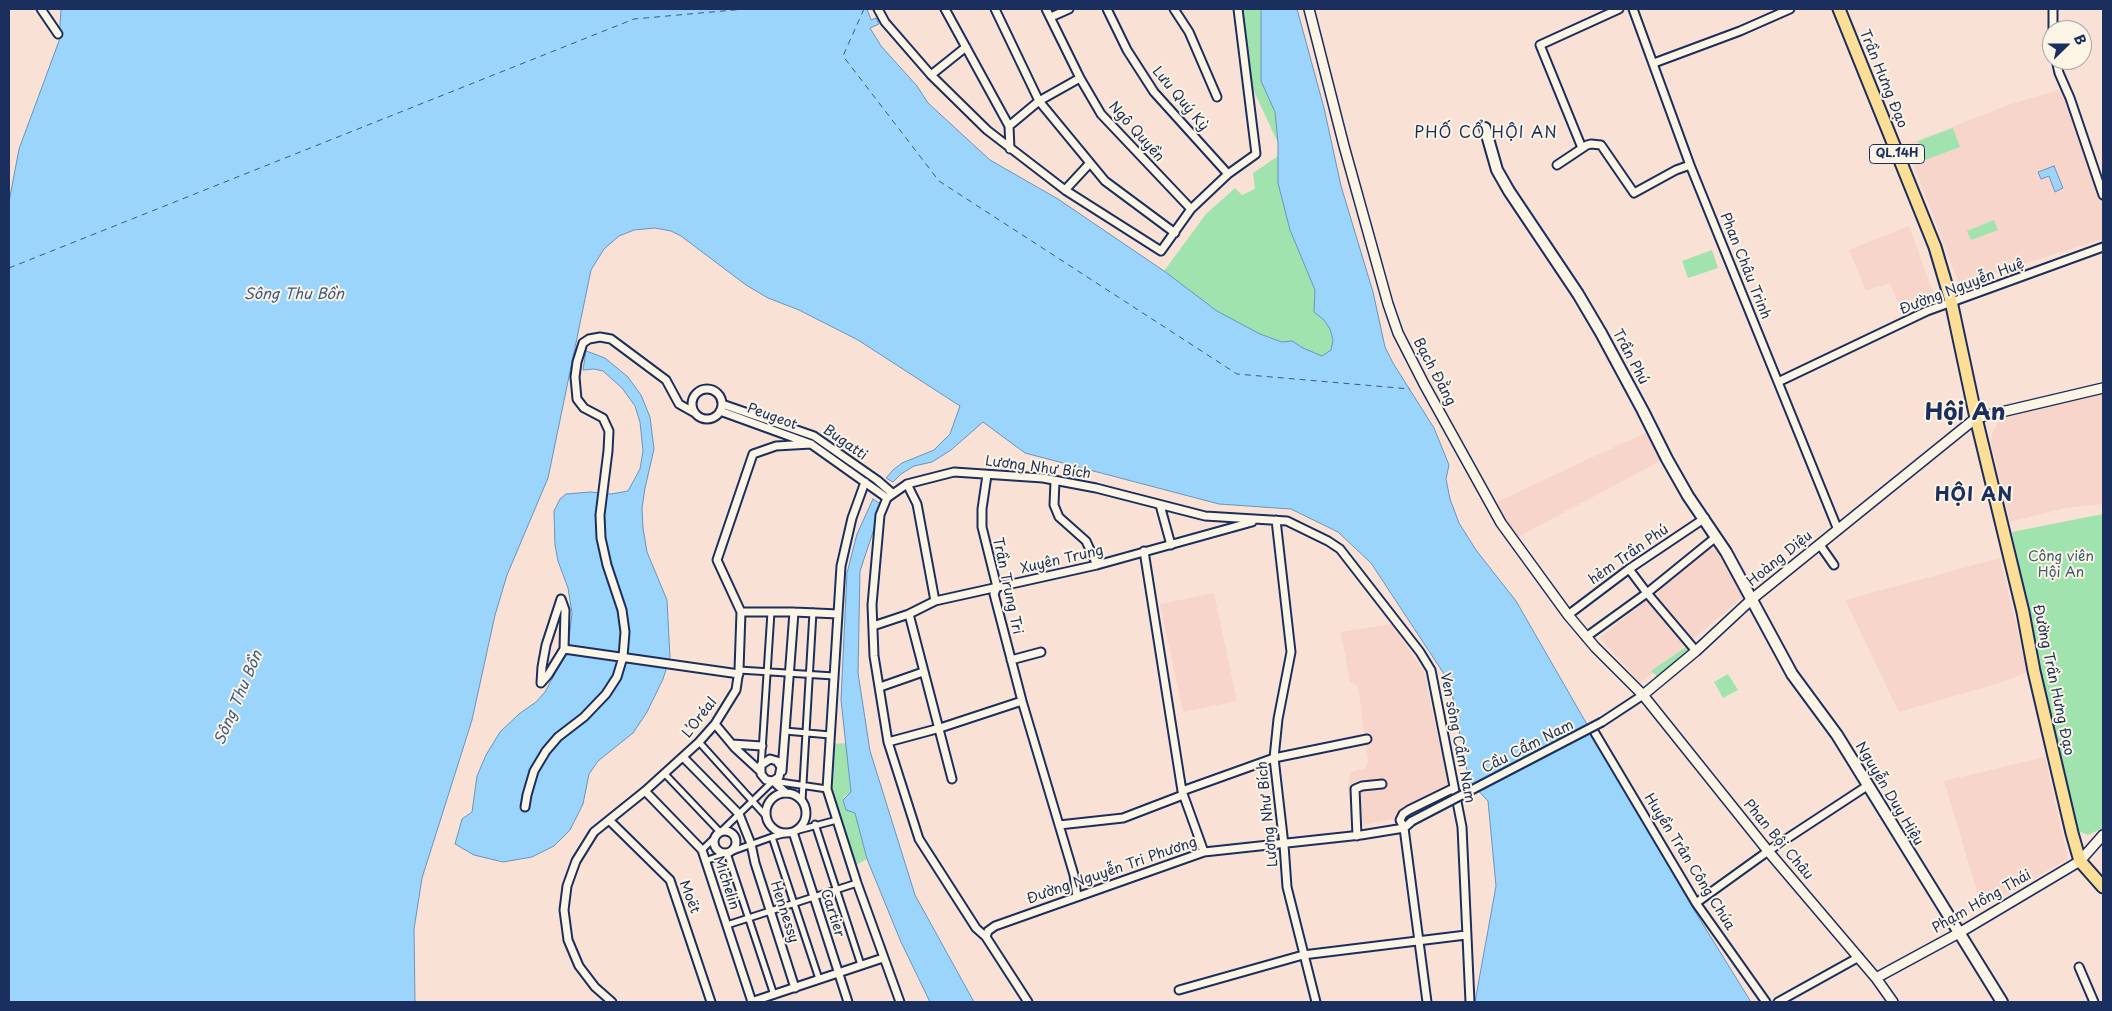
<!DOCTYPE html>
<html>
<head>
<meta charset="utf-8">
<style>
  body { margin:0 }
  #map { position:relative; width:2112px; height:1011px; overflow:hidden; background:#f9e2d5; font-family:"Playpen Sans",sans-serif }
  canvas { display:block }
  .frame { position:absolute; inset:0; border:10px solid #1b2f5e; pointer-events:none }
  .north { position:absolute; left:2042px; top:20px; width:50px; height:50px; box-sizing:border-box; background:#fcf5e5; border:1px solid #a2a6af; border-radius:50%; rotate:68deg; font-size:14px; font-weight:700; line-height:20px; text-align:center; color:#1b2f5e }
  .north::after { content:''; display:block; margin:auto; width:18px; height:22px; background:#1b2f5e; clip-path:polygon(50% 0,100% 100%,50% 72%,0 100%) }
</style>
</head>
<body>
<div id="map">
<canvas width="2112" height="1011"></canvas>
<div class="frame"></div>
<div class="north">B</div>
</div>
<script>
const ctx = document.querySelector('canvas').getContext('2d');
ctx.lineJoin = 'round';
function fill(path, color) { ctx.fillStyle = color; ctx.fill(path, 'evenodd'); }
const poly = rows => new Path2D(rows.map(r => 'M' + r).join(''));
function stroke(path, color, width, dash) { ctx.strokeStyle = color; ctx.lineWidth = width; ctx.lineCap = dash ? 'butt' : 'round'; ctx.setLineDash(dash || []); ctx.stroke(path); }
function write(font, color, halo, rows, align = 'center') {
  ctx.font = font + ' "Playpen Sans",sans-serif'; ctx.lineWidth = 4; ctx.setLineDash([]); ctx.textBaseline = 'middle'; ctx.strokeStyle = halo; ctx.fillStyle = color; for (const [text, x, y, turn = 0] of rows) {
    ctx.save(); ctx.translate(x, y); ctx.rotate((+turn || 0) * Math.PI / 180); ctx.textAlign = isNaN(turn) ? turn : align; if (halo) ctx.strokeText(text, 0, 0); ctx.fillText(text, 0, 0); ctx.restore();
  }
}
const built = poly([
  [2062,89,2103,207,2103,239,1959,284,1906,145,2008,105],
  [1909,226,1933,292,1931,296,1902,312,1890,283,1866,291,1849,250],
  [2103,392,2103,504,2065,508,2010,522,1991,442,1993,431,1998,423,2014,413],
  [1649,431,1662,460,1514,539,1492,504],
  [1712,544,1746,595,1640,683,1600,638],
  [2000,558,2028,672,2000,683,1899,712,1845,600],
  [1214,593,1237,701,1183,712,1160,604],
  [1392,624,1424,672,1449,790,1420,811,1399,821,1394,819,1352,827,1348,787,1351,772,1366,768,1368,760,1358,686,1350,682,1341,632],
  [2045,757,2068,859,1982,908,1944,781]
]);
const green = poly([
  [1242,9,1261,9,1261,81,1275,112,1278,143,1253,89],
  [1953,128,1960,147,1925,160,1918,141],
  [1278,156,1278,183,1290,230,1315,290,1314,312,1324,320,1330,329,1333,340,1331,350,1322,356,1303,348,1292,341,1282,342,1260,334,1217,311,1164,271,1206,214,1235,188,1242,195,1255,189,1253,173],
  [1994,220,1998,230,1971,240,1967,231],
  [1712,250,1718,268,1688,278,1682,261],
  [2103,514,2103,828,2088,835,2078,831,2054,742,2012,532],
  [1693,642,1695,646,1659,678,1651,671],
  [1728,674,1738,690,1723,698,1714,682],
  [846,743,851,792,844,797,843,801,844,806,855,813,867,859,856,865,831,786,833,744]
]);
const water = poly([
  [61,9,867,9,871,20,876,18,879,24,870,28,881,46,917,86,928,103,990,160,1058,199,1164,271,1217,311,1260,334,1282,342,1292,341,1303,348,1322,356,1331,350,1333,340,1330,329,1324,320,1314,312,1315,290,1290,230,1278,183,1278,143,1275,112,1261,81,1261,9,1297,9,1324,108,1341,186,1373,292,1385,347,1393,363,1434,428,1449,465,1446,479,1450,499,1459,523,1476,550,1516,601,1691,905,1751,1002,1475,1002,1496,886,1488,801,1469,781,1450,683,1371,563,1338,532,1291,509,1219,504,1025,453,983,422,951,450,932,462,914,466,901,474,893,482,886,478,893,470,902,463,934,450,950,434,960,406,858,340,799,310,768,298,746,285,681,236,671,231,655,228,634,230,619,236,604,249,591,270,548,478,507,575,495,615,472,720,422,878,414,929,415,1002,9,1002,9,202,19,149,59,41,61,9],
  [2054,166,2063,188,2055,192,2049,176,2041,179,2038,172,2054,166],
  [586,351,605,358,628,377,641,395,650,417,654,449,645,488,642,508,643,528,647,552,667,600,670,657,663,679,647,712,633,733,598,761,589,774,583,804,570,830,554,846,532,857,503,862,474,855,455,844,462,819,472,812,477,776,486,755,500,732,519,714,536,702,545,692,565,655,569,639,572,613,568,588,558,561,555,545,554,511,560,499,566,494,590,492,611,494,628,491,640,469,643,451,640,422,635,406,622,388,603,371,594,369,583,370,586,351],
  [873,499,882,505,860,571,858,673,870,751,915,895,974,1002,930,1002,901,942,867,859,855,813,846,810,843,800,851,792,841,700,847,573,857,534,873,499]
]);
const ferry = poly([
  [864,9,843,56,939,181,1237,374,1410,389],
  [9,268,634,19,745,9]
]);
const pedestrian = poly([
  [739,670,834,676],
  [785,731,830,735],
  [699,742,765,815],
  [761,767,771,612],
  [664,773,720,832],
  [802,801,813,612],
  [815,824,861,965],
  [772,837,819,979],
  [702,850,773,781,827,789],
  [727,853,774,995],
  [705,861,772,837,837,820],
  [727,925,857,883]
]);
const minor = poly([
  [41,9,58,34],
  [878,9,885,22,931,75,987,130,1065,190,1161,251,1191,209,1228,174,1256,154,1238,9],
  [945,9,1009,126,1010,149],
  [995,9,1039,101,1105,181,1175,233],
  [1046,9,1080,78,1101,114,1191,209],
  [1107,9,1127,50,1154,92,1228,174],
  [1174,9,1189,32,1217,97],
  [1633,9,1690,165,1838,530],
  [2053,9,2053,30],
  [1051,17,1069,9],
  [2056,60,2059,73,2070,98,2103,195],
  [1654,63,1740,31,1790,9],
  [931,75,966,47],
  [1009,126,1039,101,1080,78],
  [1582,148,1540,45,1619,9],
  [1557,165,1587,145,1591,144,1601,145,1634,193,1676,170,1690,165],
  [1065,190,1090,163],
  [1778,382,1927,311,2103,247],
  '692 404a15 15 0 1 1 30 0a15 15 0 1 1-30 0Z',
  [722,404,814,436,877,480,892,493],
  [720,411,811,444,887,498],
  [987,475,982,509,982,527,997,587,994,594,1022,701,1074,875,1077,897],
  [1055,481,1054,505,1059,517,1086,541,1097,565],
  [865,482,852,518,841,566,827,789,857,883,900,1002],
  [907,484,917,504,935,601],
  [1160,505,1171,545],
  [1276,520,1291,652,1278,719,1274,758,1284,845,1287,887,1316,1002],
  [1820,545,1834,565],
  [1144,551,1182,791,1204,852],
  [741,612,794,612,838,614],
  [909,614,952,779],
  [1568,615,1629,569,1705,518],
  [873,626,909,614,935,601,1097,565,1252,522],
  [1586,637,1647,593,1629,569],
  [564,649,565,610,561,599,546,645,542,667,541,683,548,675,564,649,739,674],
  [1696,651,1647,593,1716,537],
  [1011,660,1041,652],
  [880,687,923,672],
  [1602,722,1643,695],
  [715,724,735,748,760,771],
  [1595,733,1696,903,1766,1002],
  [888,742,940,728,1022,701],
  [732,744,762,746],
  [683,757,739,814,751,844,755,863,795,988],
  [782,771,794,612],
  [773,781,779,777,781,767,777,761,770,759,761,765,761,774,766,780,773,781,786,793],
  [645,791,702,850,752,1002],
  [1182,791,1274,758,1367,739],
  '766 813a20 20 0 1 1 40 0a20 20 0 1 1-40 0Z',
  [525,807,527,795,534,771,546,751,558,737,584,717,606,694,617,677,623,657,625,632,622,610,607,565,601,538,600,515,608,451,609,431,603,418,584,408,577,399,575,377,577,362,583,343,589,339,600,337,611,339,666,380,679,404,695,413],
  [610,821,670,880,711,1002],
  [1059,825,1123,818,1183,795],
  '714 842a11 11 0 1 1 22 0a11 11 0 1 1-22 0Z',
  [793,832,848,1002],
  [1357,836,1355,789,1362,786,1382,784],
  [1696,903,1771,849,1867,786],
  [986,937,988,931,995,926,1204,852,1361,835,1404,828,1412,821],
  [2079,967,2094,1002],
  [1179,990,1303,955,1466,935],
  [612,1002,595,987,579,966,568,940,564,910,567,886,576,861,594,832,645,791,699,742,715,724,736,690,739,670,741,612,717,560,753,454,776,446,811,444],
  [751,1002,883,958],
  [1028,1002,986,937,976,928,919,839,888,742,874,656,872,605,880,515,887,498,907,484,954,472,1043,478,1096,488,1205,516,1287,521,1328,541,1340,549,1420,652,1431,670,1462,827,1470,1002],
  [1427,1002,1404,828,1400,820,1403,814,1409,810,1454,788],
  [1778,1002,1859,957]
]);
const tertiary = poly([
  [1309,9,1344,146,1388,304,1398,333,1424,384,1501,523,1568,615,1595,647,1643,695,1768,851,1876,978,1893,1002],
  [1643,695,1696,651,1752,599,1976,418,2103,388],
  [1876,978,1959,933,2080,861,2103,835]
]);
const secondary = poly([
  [1485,128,1497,170,1509,191,1578,294,1601,333,1643,411,1667,459,1688,496,1726,552,1792,674,1837,735,2002,1002]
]);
const primary = poly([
  [1839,9,1935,247,1951,301,1976,418,2023,612,2034,671,2072,833,2080,861,2103,887]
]);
const minorBridge = poly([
  [1412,821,1602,722]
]);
const shields = [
  [1897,154,55]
];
const shieldNames = [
  ["QL.14H",1897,154]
];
const streetNames = [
  ["Trần Hưng Đạo",1883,79,68],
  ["Lưu Quý Kỳ",1180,99,50],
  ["Ngô Quyền",1136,132,48],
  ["Phan Châu Trinh",1745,266,68],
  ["Đường Nguyễn Huệ",1962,287,-21],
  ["Trần Phú",1630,357,62],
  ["Bạch Đằng",1434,372,62],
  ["Peugeot",772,417,20],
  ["Bugatti",845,443,35],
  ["Lương Như Bích",1038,468,7],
  ["hẻm Trần Phú",1629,555,-35],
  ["Hoàng Diệu",1780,559,-39],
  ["Xuyên Trung",1062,560,-13],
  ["Trần Trung Tri",1007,586,78],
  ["Đường Trần Hưng Đạo",2053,680,78],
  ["L’Oréal",700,718,-52],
  ["Ven sông Cẩm Nam",1457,738,79],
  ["Cầu Cẩm Nam",1528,747,-27],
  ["Nguyễn Duy Hiệu",1889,794,59],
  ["Lương Như Bích",1268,814,-96],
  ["Phan Bội Châu",1778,840,50],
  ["Huyền Trân Công Chúa",1689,862,58],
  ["Đường Nguyễn Tri Phương",1112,871,-19],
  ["Michelin",726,883,72],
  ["Moët",689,897,69],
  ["Phạm Hồng Thái",1982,902,-30],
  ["Hennessy",784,912,72],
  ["Cartier",832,913,72]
];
const parkNames = [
  ["Công viên",2061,557],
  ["Hội An",2061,573]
];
const waterNames = [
  ["Sông Thu Bồn",294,295],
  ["Sông Thu Bồn",239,698,-67]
];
const quarterNames = [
  ["PHỐ CỔ HỘI AN",1486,134]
];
const districtNames = [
  ["HỘI AN",1974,496]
];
const townNames = [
  ["Hội An",1965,413]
];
fill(built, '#f7d5ca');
fill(green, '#a0e3ae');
fill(water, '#9cd5fc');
stroke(water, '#6893bd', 1);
stroke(ferry, '#3b5886', 1, [6, 5]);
stroke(pedestrian, '#1b2f5e', 9);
stroke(minor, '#1b2f5e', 11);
stroke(tertiary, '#1b2f5e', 12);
stroke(secondary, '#1b2f5e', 14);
stroke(primary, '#1b2f5e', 15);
stroke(pedestrian, '#fcf5e5', 5);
stroke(minor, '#fcf5e5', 7);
stroke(tertiary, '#fcf5e5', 9);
stroke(secondary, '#fcf5e5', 10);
stroke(primary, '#fdde96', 11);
stroke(minorBridge, '#1b2f5e', 11, []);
stroke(minorBridge, '#fcf5e5', 7);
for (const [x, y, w] of shields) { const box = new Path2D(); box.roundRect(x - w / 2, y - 9.5, w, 19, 4); ctx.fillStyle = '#fcf5e5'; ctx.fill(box); stroke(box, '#1b2f5e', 1); }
write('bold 12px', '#1b2f5e', null, shieldNames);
write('14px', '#1b2f5e', '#fcf5e5', streetNames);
write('14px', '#3c5c72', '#fcf5e5', parkNames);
write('italic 15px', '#3b5886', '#fcf5e5', waterNames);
ctx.letterSpacing = '1px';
write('16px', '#1b2f5e', '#fcf5e5', quarterNames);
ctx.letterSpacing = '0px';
ctx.letterSpacing = '1px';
write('bold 19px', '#1b2f5e', '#fcf5e5', districtNames);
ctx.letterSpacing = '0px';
write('bold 24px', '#1b2f5e', '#fcf5e5', townNames);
</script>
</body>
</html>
